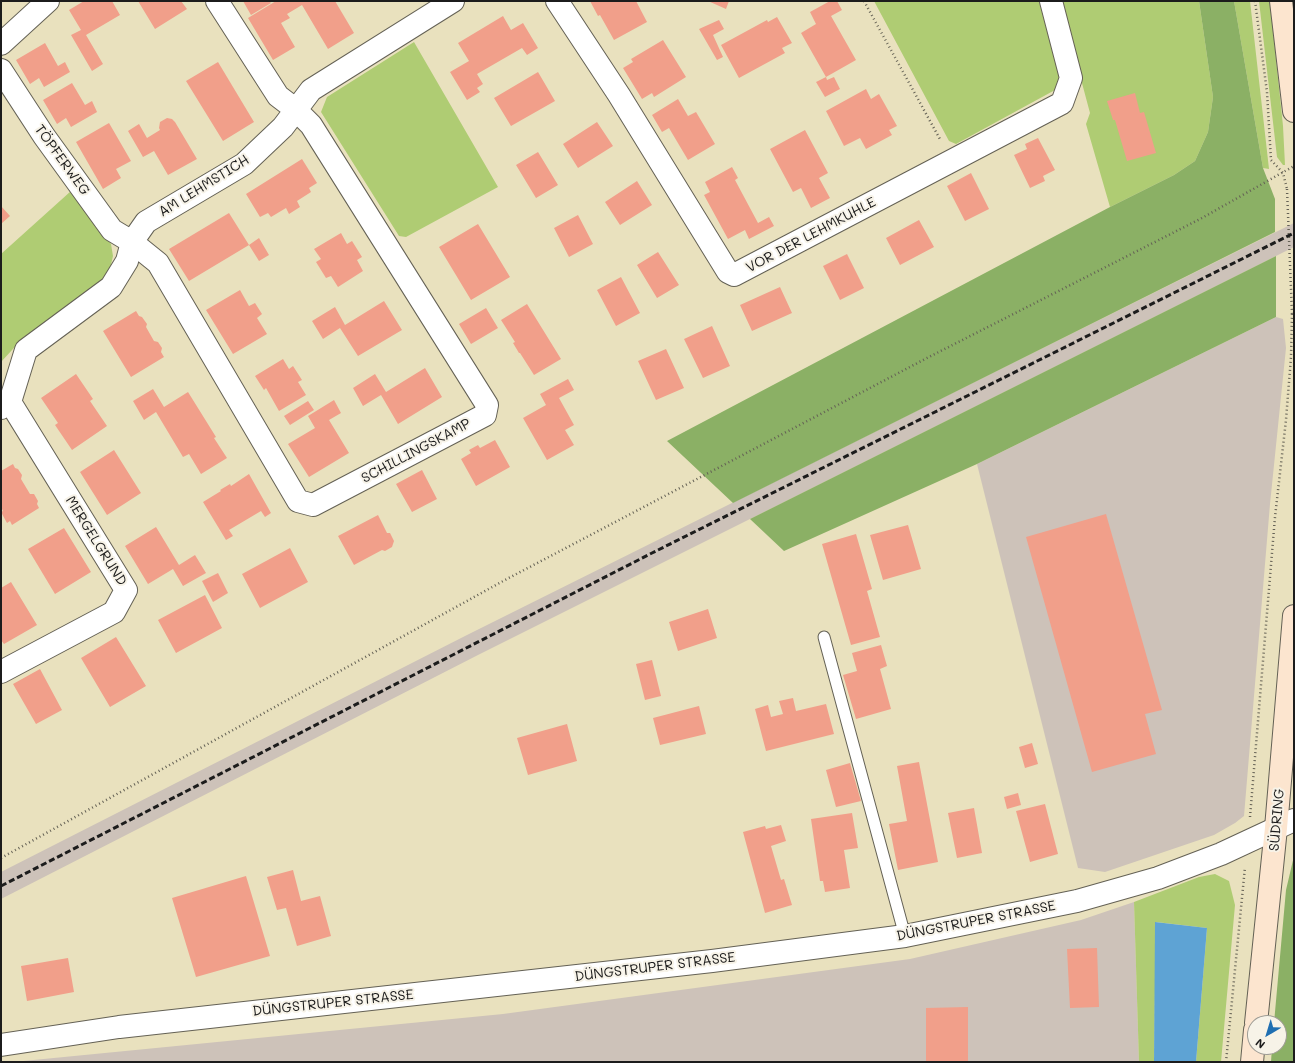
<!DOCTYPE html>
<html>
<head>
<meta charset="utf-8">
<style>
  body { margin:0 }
  #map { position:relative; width:1295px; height:1063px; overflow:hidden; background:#e9e1be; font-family:Mali,sans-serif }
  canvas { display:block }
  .frame { position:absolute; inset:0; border:2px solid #1c1c1c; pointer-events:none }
  .north { position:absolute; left:1247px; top:1015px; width:40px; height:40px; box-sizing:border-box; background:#f7f3e8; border:1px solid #9f9d96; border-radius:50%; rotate:218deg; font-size:11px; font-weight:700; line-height:16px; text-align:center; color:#1c1c1c }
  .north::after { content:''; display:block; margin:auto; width:14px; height:18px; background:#1f6fb2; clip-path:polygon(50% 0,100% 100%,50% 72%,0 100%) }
</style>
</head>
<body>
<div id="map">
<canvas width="1295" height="1063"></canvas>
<div class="frame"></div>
<div class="north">N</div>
</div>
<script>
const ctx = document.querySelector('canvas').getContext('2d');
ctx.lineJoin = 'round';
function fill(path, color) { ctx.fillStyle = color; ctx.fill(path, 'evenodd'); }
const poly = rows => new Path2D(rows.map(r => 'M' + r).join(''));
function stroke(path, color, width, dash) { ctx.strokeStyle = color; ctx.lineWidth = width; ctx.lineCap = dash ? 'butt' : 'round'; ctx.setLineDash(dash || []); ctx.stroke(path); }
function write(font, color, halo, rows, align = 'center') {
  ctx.font = font + ' Mali,sans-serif'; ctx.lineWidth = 4; ctx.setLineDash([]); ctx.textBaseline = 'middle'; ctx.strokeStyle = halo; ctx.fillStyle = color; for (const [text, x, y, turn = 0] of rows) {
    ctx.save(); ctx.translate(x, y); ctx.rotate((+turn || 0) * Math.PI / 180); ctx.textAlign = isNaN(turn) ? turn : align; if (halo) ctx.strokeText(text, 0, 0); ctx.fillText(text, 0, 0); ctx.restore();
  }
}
const industrial = poly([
  [1294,223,1294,247,478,655,1,899,1,872,467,635],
  [1276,317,1283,319,1286,348,1270,504,1244,816,1235,823,1214,835,1105,872,1078,868,977,464],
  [1134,902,1139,1062,13,1062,503,1014,910,959,1081,920]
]);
const green = poly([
  [874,1,1039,1,1060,80,1055,90,956,144,949,141],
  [1060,1,1199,1,1213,97,1208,132,1195,161,1174,175,1110,207,1086,124,1090,113],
  [1234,1,1250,1,1269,169,1263,168],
  [1259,1,1270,1,1283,126,1285,165,1283,165,1277,157],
  [414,42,498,187,406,237,399,236,321,112,327,97],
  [71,191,111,244,113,256,109,273,100,286,24,337,1,362,1,254],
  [1215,874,1229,881,1235,905,1221,1062,1196,1062,1207,928,1156,922,1154,1062,1139,1062,1134,902,1199,877]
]);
const forest = poly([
  [1199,1,1234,1,1263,168,1275,199,1275,232,733,503,667,441,1110,207,1174,175,1195,161,1208,132,1213,97],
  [1276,256,1276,317,977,464,784,551,750,519],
  [1294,856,1294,1062,1271,1062,1272,1047,1279,1047,1279,1023,1274,1023,1286,890]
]);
const water = poly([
  [1155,922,1207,928,1196,1062,1154,1062]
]);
const building = poly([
  [84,1,112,1,120,15,86,35,103,64,92,71,71,35,81,30,69,10],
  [138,1,181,1,187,9,155,29],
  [243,1,269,1,271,3,251,15],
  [276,1,335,1,354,33,328,49,302,5,287,14,290,18,281,23,295,47,273,60,248,18],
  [590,1,636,1,647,22,614,40,600,15,598,16],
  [708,1,729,1,726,9],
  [830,1,837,1,842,10,831,16,856,60,826,77,801,33,816,24,810,12],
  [503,16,511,30,523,23,538,48,527,55,522,48,477,74,483,84,477,88,480,92,467,100,450,72,469,61,458,43],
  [777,17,792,43,782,48,785,53,739,78,721,45,767,20,768,22],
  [719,20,724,29,713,35,723,57,717,60,699,29],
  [663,40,686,77,654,97,652,93,642,99,623,68,633,62,631,59],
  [45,43,58,66,65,62,70,72,44,87,39,78,30,84,16,60],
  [218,62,254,122,223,141,186,81],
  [538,72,555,101,511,126,494,98],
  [826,77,827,80,834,77,840,89,825,97,816,82],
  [72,83,85,105,92,101,97,112,71,127,66,118,57,124,43,100],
  [866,89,871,99,879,94,897,126,889,130,892,135,866,149,860,138,844,146,826,111],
  [1135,93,1140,113,1144,112,1156,153,1127,161,1115,120,1113,120,1107,101],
  [678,99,688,116,696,112,715,144,688,160,669,128,662,132,652,115],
  [167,118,172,119,175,122,197,159,168,175,154,151,143,157,128,131,139,124,147,138,160,130,159,128,160,122],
  [597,122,613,146,578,168,563,144],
  [109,123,131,161,116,169,121,178,103,189,76,142],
  [805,130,828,173,819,178,830,198,811,208,801,188,793,192,770,149],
  [1038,138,1055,170,1043,176,1045,181,1030,188,1014,155,1027,149,1025,144],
  [538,152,558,185,536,198,516,165],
  [302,159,317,183,309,188,311,192,297,201,300,207,289,214,286,208,271,217,268,213,260,217,246,194],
  [732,167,738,178,735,180,758,223,769,217,774,226,749,239,745,230,728,239,704,195,710,192,705,182],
  [971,173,989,209,965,221,947,186],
  [637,181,652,205,620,225,605,202],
  [1,206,10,216,1,224],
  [229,213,249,245,189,281,169,249],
  [578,215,593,244,569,257,554,228],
  [919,220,934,247,900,265,886,238],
  [478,224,510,277,471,300,439,247],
  [341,233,347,244,352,241,362,257,357,260,363,271,338,287,331,276,326,278,316,262,321,259,314,249],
  [259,238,269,255,259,261,249,245],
  [658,252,679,285,657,298,637,265],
  [847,254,864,288,840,300,823,266],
  [621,277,640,313,616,326,597,290],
  [780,287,792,313,752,331,740,305],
  [240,290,249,306,255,303,262,314,257,318,267,334,233,354,206,310],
  [384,301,402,330,358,356,340,328,323,339,312,321,335,307,345,325],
  [527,304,561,359,534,375,520,353,519,353,513,343,515,342,501,320],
  [486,308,498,328,471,344,459,324],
  [136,311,139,316,142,317,147,324,146,327,154,341,158,342,162,348,161,352,164,357,131,377,103,331],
  [712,326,730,366,703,378,684,339],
  [666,349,684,388,656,400,638,361],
  [283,359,289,369,293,366,302,380,298,382,306,395,279,411,266,388,264,390,255,376],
  [425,368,442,397,398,424,381,395,363,406,353,388,375,374,386,392],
  [76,374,93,399,90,401,107,426,72,450,55,425,58,423,41,398],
  [568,379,574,390,559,398,574,425,565,430,574,445,547,460,523,418,546,405,540,394],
  [153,389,164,407,188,392,216,437,214,438,227,458,201,474,189,454,183,457,156,412,144,420,133,401],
  [334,400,341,413,329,420,349,453,309,477,288,444,315,428,308,416],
  [308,401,314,410,290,425,284,416],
  [495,440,510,467,476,486,461,459,471,453,469,450,478,445,480,448],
  [114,450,141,493,107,515,80,472],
  [13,464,15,468,18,469,22,475,21,479,30,494,34,494,38,501,37,504,39,508,12,525,10,521,7,523,1,512,3,511,1,507,1,471],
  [422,470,437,499,412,512,396,484],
  [249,474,271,513,265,517,261,511,229,530,233,536,226,540,203,502,221,491,220,490,230,484,231,486],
  [1106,514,1162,710,1145,714,1156,754,1092,772,1026,537],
  [378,515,387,533,390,533,394,541,392,547,385,551,382,550,354,565,338,536],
  [908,525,921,569,883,580,870,535],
  [156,527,179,565,195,555,206,573,183,586,173,569,148,584,125,546],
  [64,528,91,572,55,594,28,549],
  [856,534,872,589,867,591,880,637,851,645,822,544],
  [290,548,308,582,260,608,242,574],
  [218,573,228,593,213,602,202,581],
  [11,582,37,625,4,644,1,640,1,588],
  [205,595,222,628,176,653,158,620],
  [708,609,717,638,678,651,669,622],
  [116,637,146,686,110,707,81,658],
  [881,645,887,666,880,669,891,709,856,719,843,675,857,671,852,653],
  [652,660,661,696,645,700,636,664],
  [40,669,62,710,36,724,13,684],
  [793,698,796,711,826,704,834,734,766,751,755,709,768,705,771,717,783,714,779,701],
  [699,706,706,734,660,745,653,718],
  [567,724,577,761,528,775,517,738],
  [1032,743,1038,764,1025,768,1019,747],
  [919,762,938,862,898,870,889,824,907,821,897,766],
  [850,763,861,801,836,807,826,770],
  [1018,793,1021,805,1007,809,1004,797],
  [1045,804,1058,854,1030,862,1016,811],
  [974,808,982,853,957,858,948,813],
  [852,813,858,848,844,850,850,888,825,892,823,881,820,881,811,819],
  [781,825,786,841,771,846,781,880,784,879,792,905,765,913,743,832,765,826,766,829],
  [293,870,301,901,320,896,331,936,297,946,286,908,277,910,267,877],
  [246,876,270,956,196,977,172,898],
  [1097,948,1099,1007,1070,1008,1067,949],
  [68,958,74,992,27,1001,21,966],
  [968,1007,968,1062,926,1062,926,1008]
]);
const path = poly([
  [864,1,941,141],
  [1255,1,1267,92,1271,160,1283,173,1287,189],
  [1250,817,1275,517,1286,420,1291,357,1292,314],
  [1,858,505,580,927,358,1202,218,1294,166],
  [1226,1062,1245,867]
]);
const service = poly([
  [824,637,905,936]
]);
const minor = poly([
  [557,1,619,95,728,272,734,275,1062,103,1071,78,1051,1],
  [1,44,48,1],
  [1,70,44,136,112,230,132,242,158,263,298,501,313,505,485,415,487,405,311,125,295,109,278,96,217,1],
  [1,408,10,402,26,350,111,287,127,261,132,242,146,222,244,164,283,127,311,90,453,1],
  [1,672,114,612,126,590,10,402],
  [1,1045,119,1027,712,961,905,936,1077,901,1158,878,1221,854,1294,820]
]);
const secondary = poly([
  [1281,1,1294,111],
  [1256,1023,1276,828,1294,616],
  [1252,1062,1255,1030]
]);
const rail = poly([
  [1,886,652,553,1294,233]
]);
const pathBridge = poly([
  [1287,189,1292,314]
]);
const streetNames = [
  ["TÖPFERWEG",62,160,54],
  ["AM LEHMSTICH",204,186,-32],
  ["VOR DER LEHMKUHLE",811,235,-28],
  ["SCHILLINGSKAMP",416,451,-28],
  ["MERGELGRUND",96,541,58],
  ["SÜDRING",1277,820,-85],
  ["DÜNGSTRUPER STRASSE",976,921,-11],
  ["DÜNGSTRUPER STRASSE",655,967,-7],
  ["DÜNGSTRUPER STRASSE",333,1003,-6]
];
fill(industrial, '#cdc2b9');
fill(green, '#afcc73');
fill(forest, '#8bb065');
fill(water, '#5ea3d4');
fill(building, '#f19f8a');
stroke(service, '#646155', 13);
stroke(minor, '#646155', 24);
stroke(secondary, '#646155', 24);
stroke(path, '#646155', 2.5, [1, 3]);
stroke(service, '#fff', 11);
stroke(minor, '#fff', 22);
stroke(secondary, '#fce5cf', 22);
stroke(rail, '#1c1c1c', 3, [6, 3]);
stroke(pathBridge, '#646155', 2.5, [1, 3]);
write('14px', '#1c1c1c', '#f7f3e8', streetNames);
</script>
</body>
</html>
